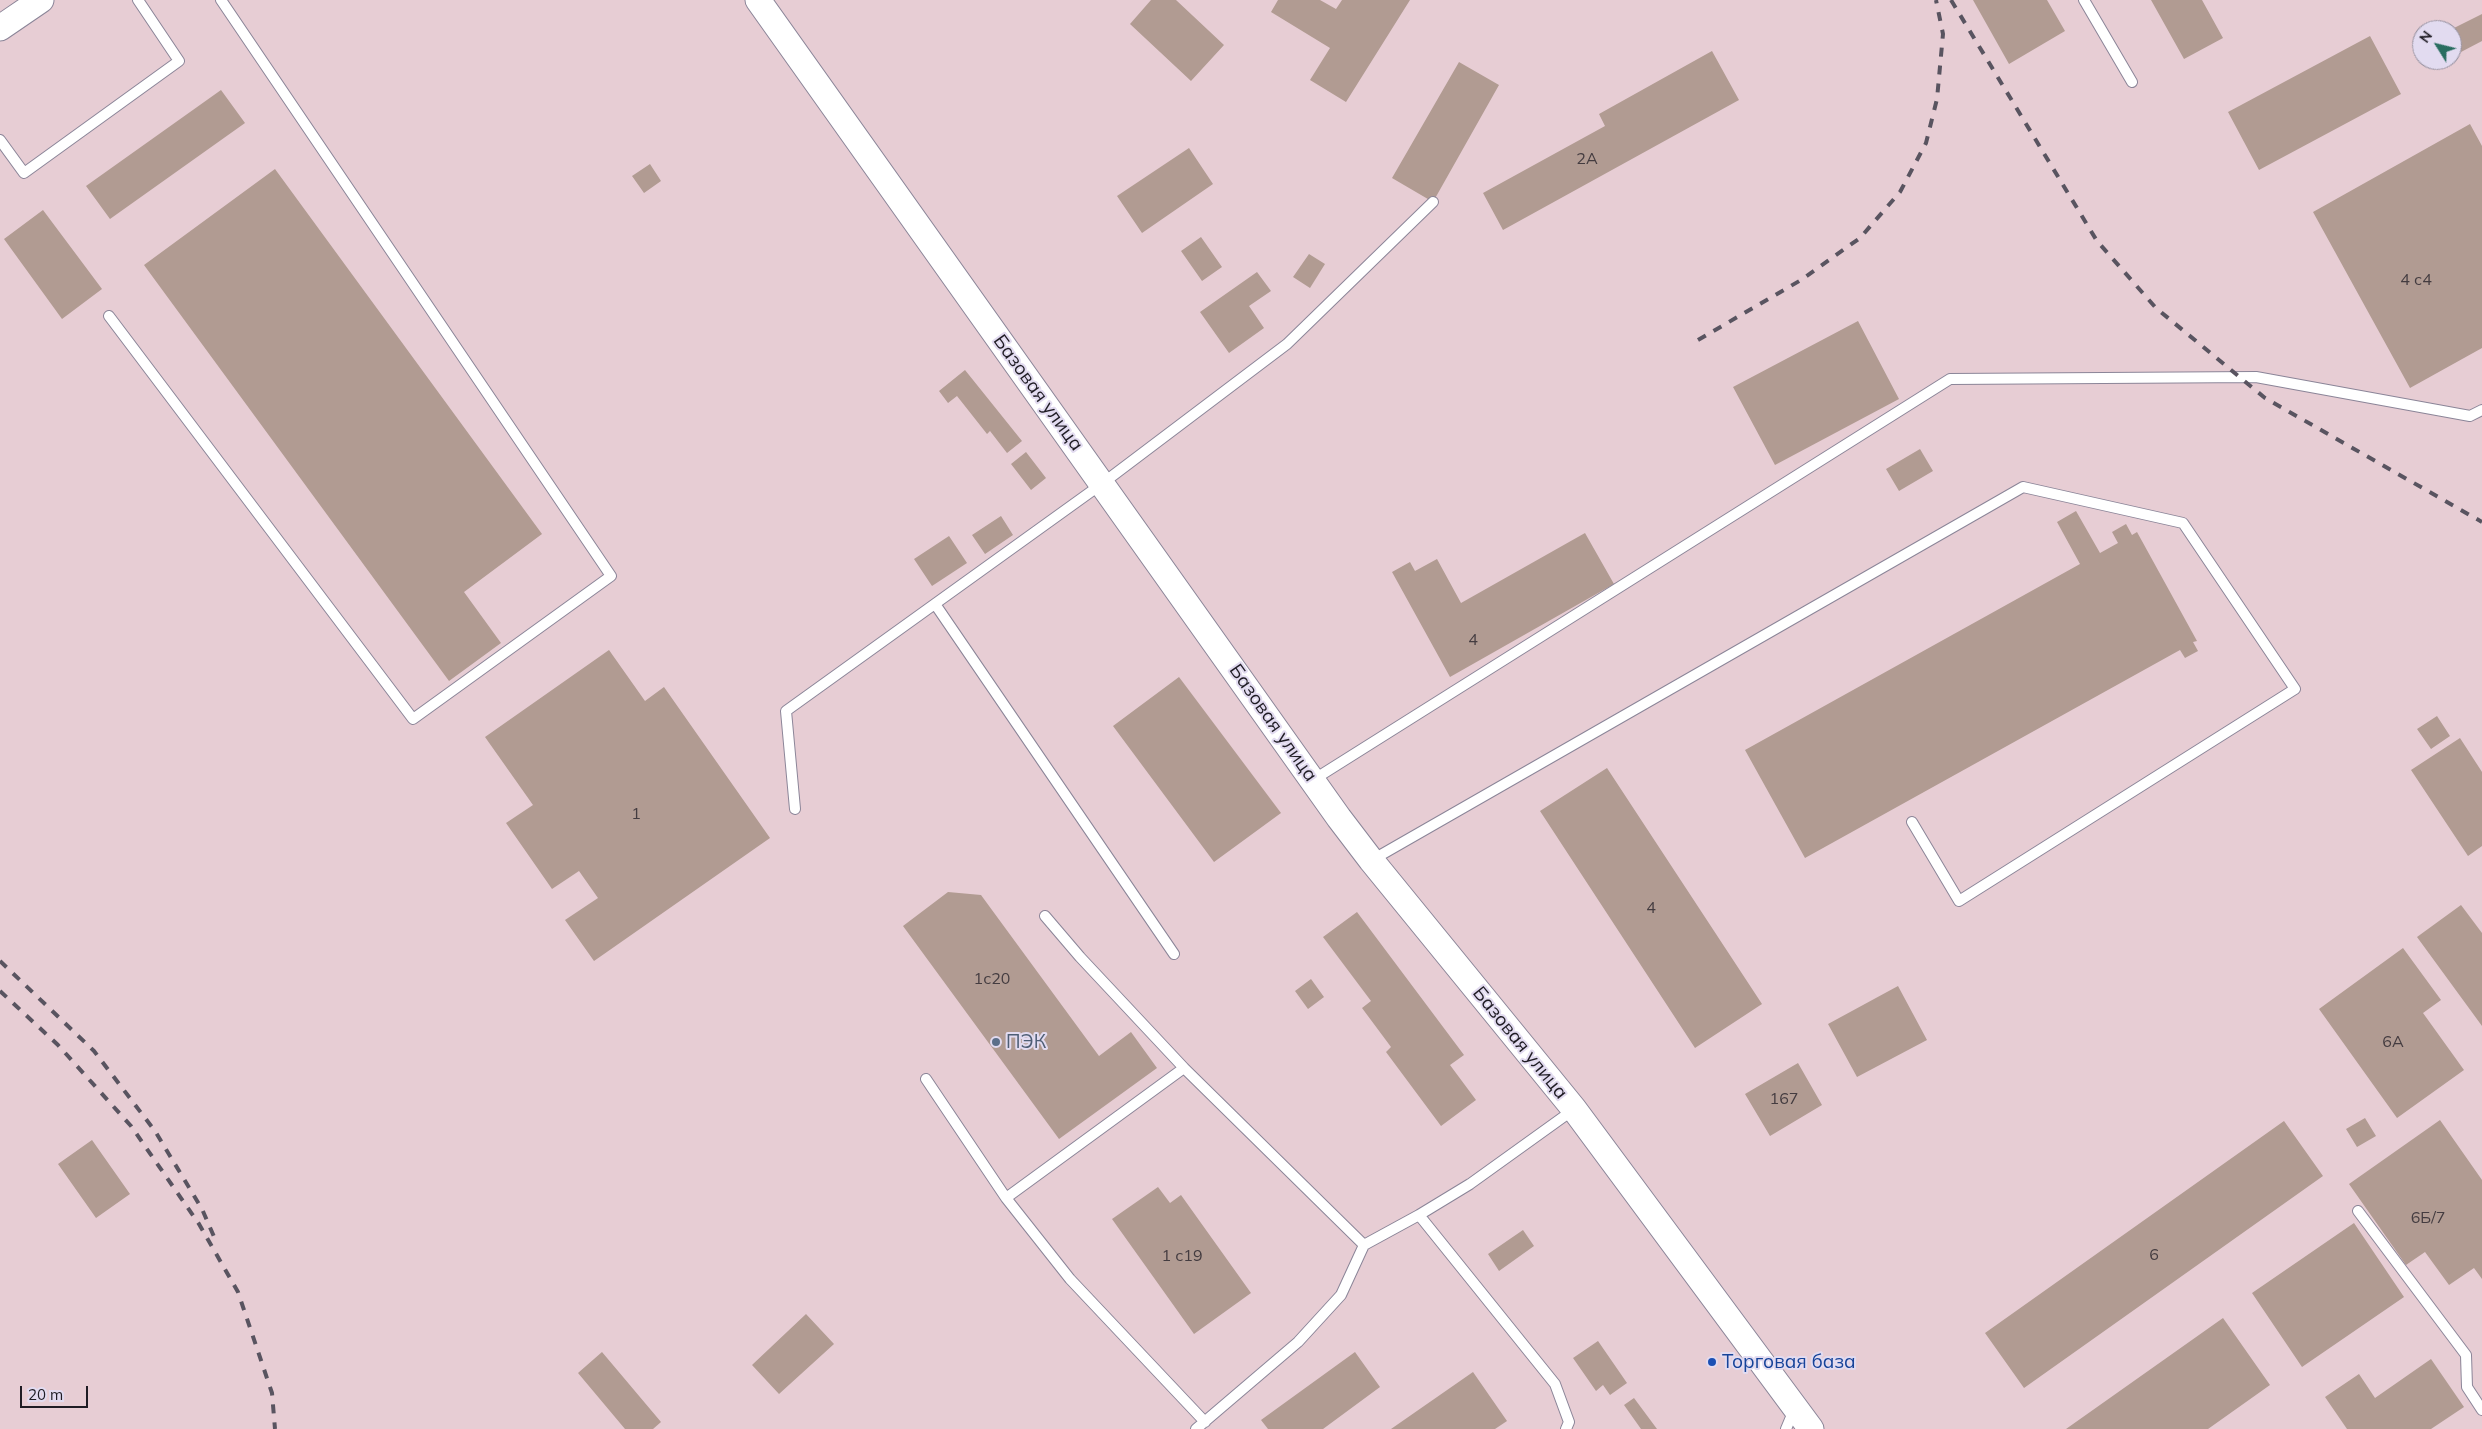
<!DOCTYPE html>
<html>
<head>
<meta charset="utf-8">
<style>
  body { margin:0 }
  #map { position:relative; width:2482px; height:1429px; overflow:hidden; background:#e2dbf0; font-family:Mulish,sans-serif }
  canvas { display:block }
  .north { position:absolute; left:2412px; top:20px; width:50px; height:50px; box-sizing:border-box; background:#e2dbf0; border:1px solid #948f9e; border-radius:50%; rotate:306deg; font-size:14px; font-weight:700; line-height:20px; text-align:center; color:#1f1c24 }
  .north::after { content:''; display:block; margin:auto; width:18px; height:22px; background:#296d60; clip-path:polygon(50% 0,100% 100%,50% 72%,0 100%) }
  .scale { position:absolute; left:20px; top:1386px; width:68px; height:22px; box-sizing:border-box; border:2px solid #1f1c24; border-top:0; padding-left:6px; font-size:15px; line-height:18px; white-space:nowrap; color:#1f1c24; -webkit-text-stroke:4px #e2dbf0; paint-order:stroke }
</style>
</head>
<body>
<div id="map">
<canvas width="2482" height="1429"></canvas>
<div class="north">N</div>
<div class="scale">20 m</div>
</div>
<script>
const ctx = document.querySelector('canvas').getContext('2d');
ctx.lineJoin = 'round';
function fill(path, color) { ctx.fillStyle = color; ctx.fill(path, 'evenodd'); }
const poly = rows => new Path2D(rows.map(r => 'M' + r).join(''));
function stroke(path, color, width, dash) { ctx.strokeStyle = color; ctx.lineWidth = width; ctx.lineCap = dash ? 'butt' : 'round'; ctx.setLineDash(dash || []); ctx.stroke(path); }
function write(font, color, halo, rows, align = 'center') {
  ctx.font = font + ' Mulish,sans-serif'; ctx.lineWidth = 4; ctx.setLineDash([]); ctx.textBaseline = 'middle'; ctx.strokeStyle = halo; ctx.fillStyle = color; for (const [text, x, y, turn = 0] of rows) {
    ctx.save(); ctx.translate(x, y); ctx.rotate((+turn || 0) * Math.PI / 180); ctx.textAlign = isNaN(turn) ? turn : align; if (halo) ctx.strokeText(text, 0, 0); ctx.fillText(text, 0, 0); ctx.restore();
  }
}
const industrial = poly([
  [0,0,2482,0,2482,1429,0,1429],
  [2422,30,2452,30,2452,60,2422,60]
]);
const building = poly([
  [1151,0,1176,0,1224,45,1191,81,1130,24],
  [1278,0,1320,0,1336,9,1342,0,1410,0,1346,102,1310,80,1330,48,1271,12],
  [1973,0,2047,0,2065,31,2009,64],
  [2151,0,2202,0,2223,38,2184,59],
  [2482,14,2482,41,2461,52,2452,35,2452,29],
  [2370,36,2401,94,2259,170,2228,112],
  [1712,51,1739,100,1503,230,1483,193,1605,126,1599,114],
  [1459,62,1499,85,1433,202,1392,178],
  [221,90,245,123,110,219,86,186],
  [2470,124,2482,146,2482,348,2410,388,2313,212],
  [1189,148,1213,184,1142,233,1117,196],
  [650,164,661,181,644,193,632,176],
  [275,169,542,534,464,592,501,643,449,681,144,265],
  [43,210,102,289,62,319,4,239],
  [1201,237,1222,267,1202,281,1181,251],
  [1309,254,1325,264,1310,288,1293,277],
  [1257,272,1271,291,1249,306,1264,328,1229,353,1200,312],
  [1858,321,1899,399,1775,465,1733,387],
  [965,370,1022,441,1007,453,990,431,987,434,957,396,948,403,939,391],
  [1920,449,1933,471,1899,491,1886,469],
  [1026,452,1046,478,1031,490,1011,464],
  [2076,511,2100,553,2118,543,2112,532,2126,524,2132,535,2137,532,2197,641,2193,642,2198,651,2185,658,2180,650,1805,858,1745,750,2080,564,2057,522],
  [1001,516,1013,535,985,554,972,535],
  [1585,533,1614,584,1450,677,1392,572,1410,562,1415,571,1437,559,1461,603],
  [949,536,967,563,932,586,914,559],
  [609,650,645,701,664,687,770,838,594,961,565,920,598,898,579,871,552,889,506,823,533,805,485,737],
  [1179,677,1281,813,1214,862,1113,726],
  [2437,716,2450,736,2431,749,2417,729],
  [2460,738,2482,772,2482,846,2468,856,2411,770],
  [1607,768,1762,1004,1695,1048,1540,811],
  [948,892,981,895,1099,1056,1131,1032,1157,1068,1059,1139,903,926],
  [2461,905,2482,933,2482,1026,2417,937],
  [1357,912,1464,1055,1450,1065,1476,1100,1441,1126,1386,1052,1391,1047,1362,1008,1371,1001,1323,937],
  [2403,948,2441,1000,2423,1013,2464,1070,2397,1118,2319,1009],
  [1311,979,1324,997,1308,1009,1295,991],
  [1898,986,1927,1040,1857,1077,1828,1024],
  [1798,1063,1822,1105,1770,1136,1745,1094],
  [2365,1118,2376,1136,2357,1147,2346,1129],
  [2440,1120,2482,1180,2482,1279,2474,1268,2449,1285,2425,1252,2406,1265,2349,1184],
  [2284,1121,2323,1176,2024,1388,1985,1333],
  [92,1140,130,1194,96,1218,58,1164],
  [1158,1187,1170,1203,1181,1195,1251,1293,1194,1334,1112,1219],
  [2354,1223,2404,1297,2302,1367,2252,1293],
  [1523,1230,1534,1246,1499,1271,1488,1254],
  [806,1314,834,1344,779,1394,752,1365],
  [2223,1318,2270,1385,2208,1429,2066,1429],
  [1598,1341,1627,1383,1610,1395,1603,1385,1596,1391,1573,1358],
  [602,1352,661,1422,653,1429,625,1429,578,1373],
  [1355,1352,1380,1387,1323,1429,1268,1429,1261,1420],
  [2431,1359,2464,1407,2431,1429,2347,1429,2325,1397,2359,1374,2375,1398],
  [1473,1372,1507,1421,1495,1429,1391,1429],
  [1634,1398,1657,1429,1641,1429,1624,1405]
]);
const service = poly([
  [2084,0,2132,82],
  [0,140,24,173,179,61,138,0],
  [109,316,413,719,611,576,221,0],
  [935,604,1174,954],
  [1313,780,1950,379,2256,377,2470,416,2482,410],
  [795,809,786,711,1103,483,1287,344,1433,202],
  [1372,860,2023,487,2183,523,2295,689,1959,901,1912,822],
  [1045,916,1080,957,1184,1068,1364,1245],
  [926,1079,1006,1198,1070,1279,1205,1422],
  [1006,1198,1184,1068],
  [2358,1211,2466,1355,2467,1387,2482,1410],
  [1419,1215,1555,1384,1569,1422,1566,1429],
  [1196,1429,1298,1342,1341,1295,1364,1245,1419,1215,1470,1184,1573,1110],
  [1786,1429,1794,1410]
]);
const tertiary = poly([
  [758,0,1339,818,1371,860,1574,1109,1811,1429],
  [0,28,41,0]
]);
const rail = poly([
  [1951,0,2097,241,2156,308,2265,398,2482,522],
  [1698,340,1801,280,1860,238,1900,192,1926,143,1937,99,1943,34,1936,0],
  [0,961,94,1051,155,1131,202,1209,215,1239],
  [0,991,58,1045,131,1126,199,1224,238,1292,272,1393,275,1429]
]);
const markers = [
  [996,1042,5,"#5c6f8a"],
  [1712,1362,5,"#1a4fb4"]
];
const numberNames = [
  ["2А",1587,159],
  ["4 с4",2416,280],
  ["4",1473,640],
  ["1",636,814],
  ["4",1651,908],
  ["1с20",992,979],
  ["6А",2393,1042],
  ["167",1784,1099],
  ["6Б/7",2428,1218],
  ["6",2154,1255],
  ["1 с19",1182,1256]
];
const streetNames = [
  ["Базовая улица",1038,393,54],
  ["Базовая улица",1273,723,55],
  ["Базовая улица",1520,1043,51]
];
const serviceNames = [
  ["ПЭК",1006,1042]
];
const transitNames = [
  ["Торговая база",1722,1362]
];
fill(industrial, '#e7cdd4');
fill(building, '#b19b92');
stroke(service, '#8b8598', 12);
stroke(tertiary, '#8b8598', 27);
stroke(service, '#fff', 10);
stroke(tertiary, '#fff', 25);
stroke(rail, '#595460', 4, [9, 9]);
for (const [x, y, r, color] of markers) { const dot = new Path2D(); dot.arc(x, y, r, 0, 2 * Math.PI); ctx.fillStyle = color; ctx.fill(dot); stroke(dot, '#e2dbf0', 2); }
write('16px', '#443c40', null, numberNames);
write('19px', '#1f1c24', '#e2dbf0', streetNames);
write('19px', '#4e5e75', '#e2dbf0', serviceNames, 'left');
write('19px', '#164399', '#e2dbf0', transitNames, 'left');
</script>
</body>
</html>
